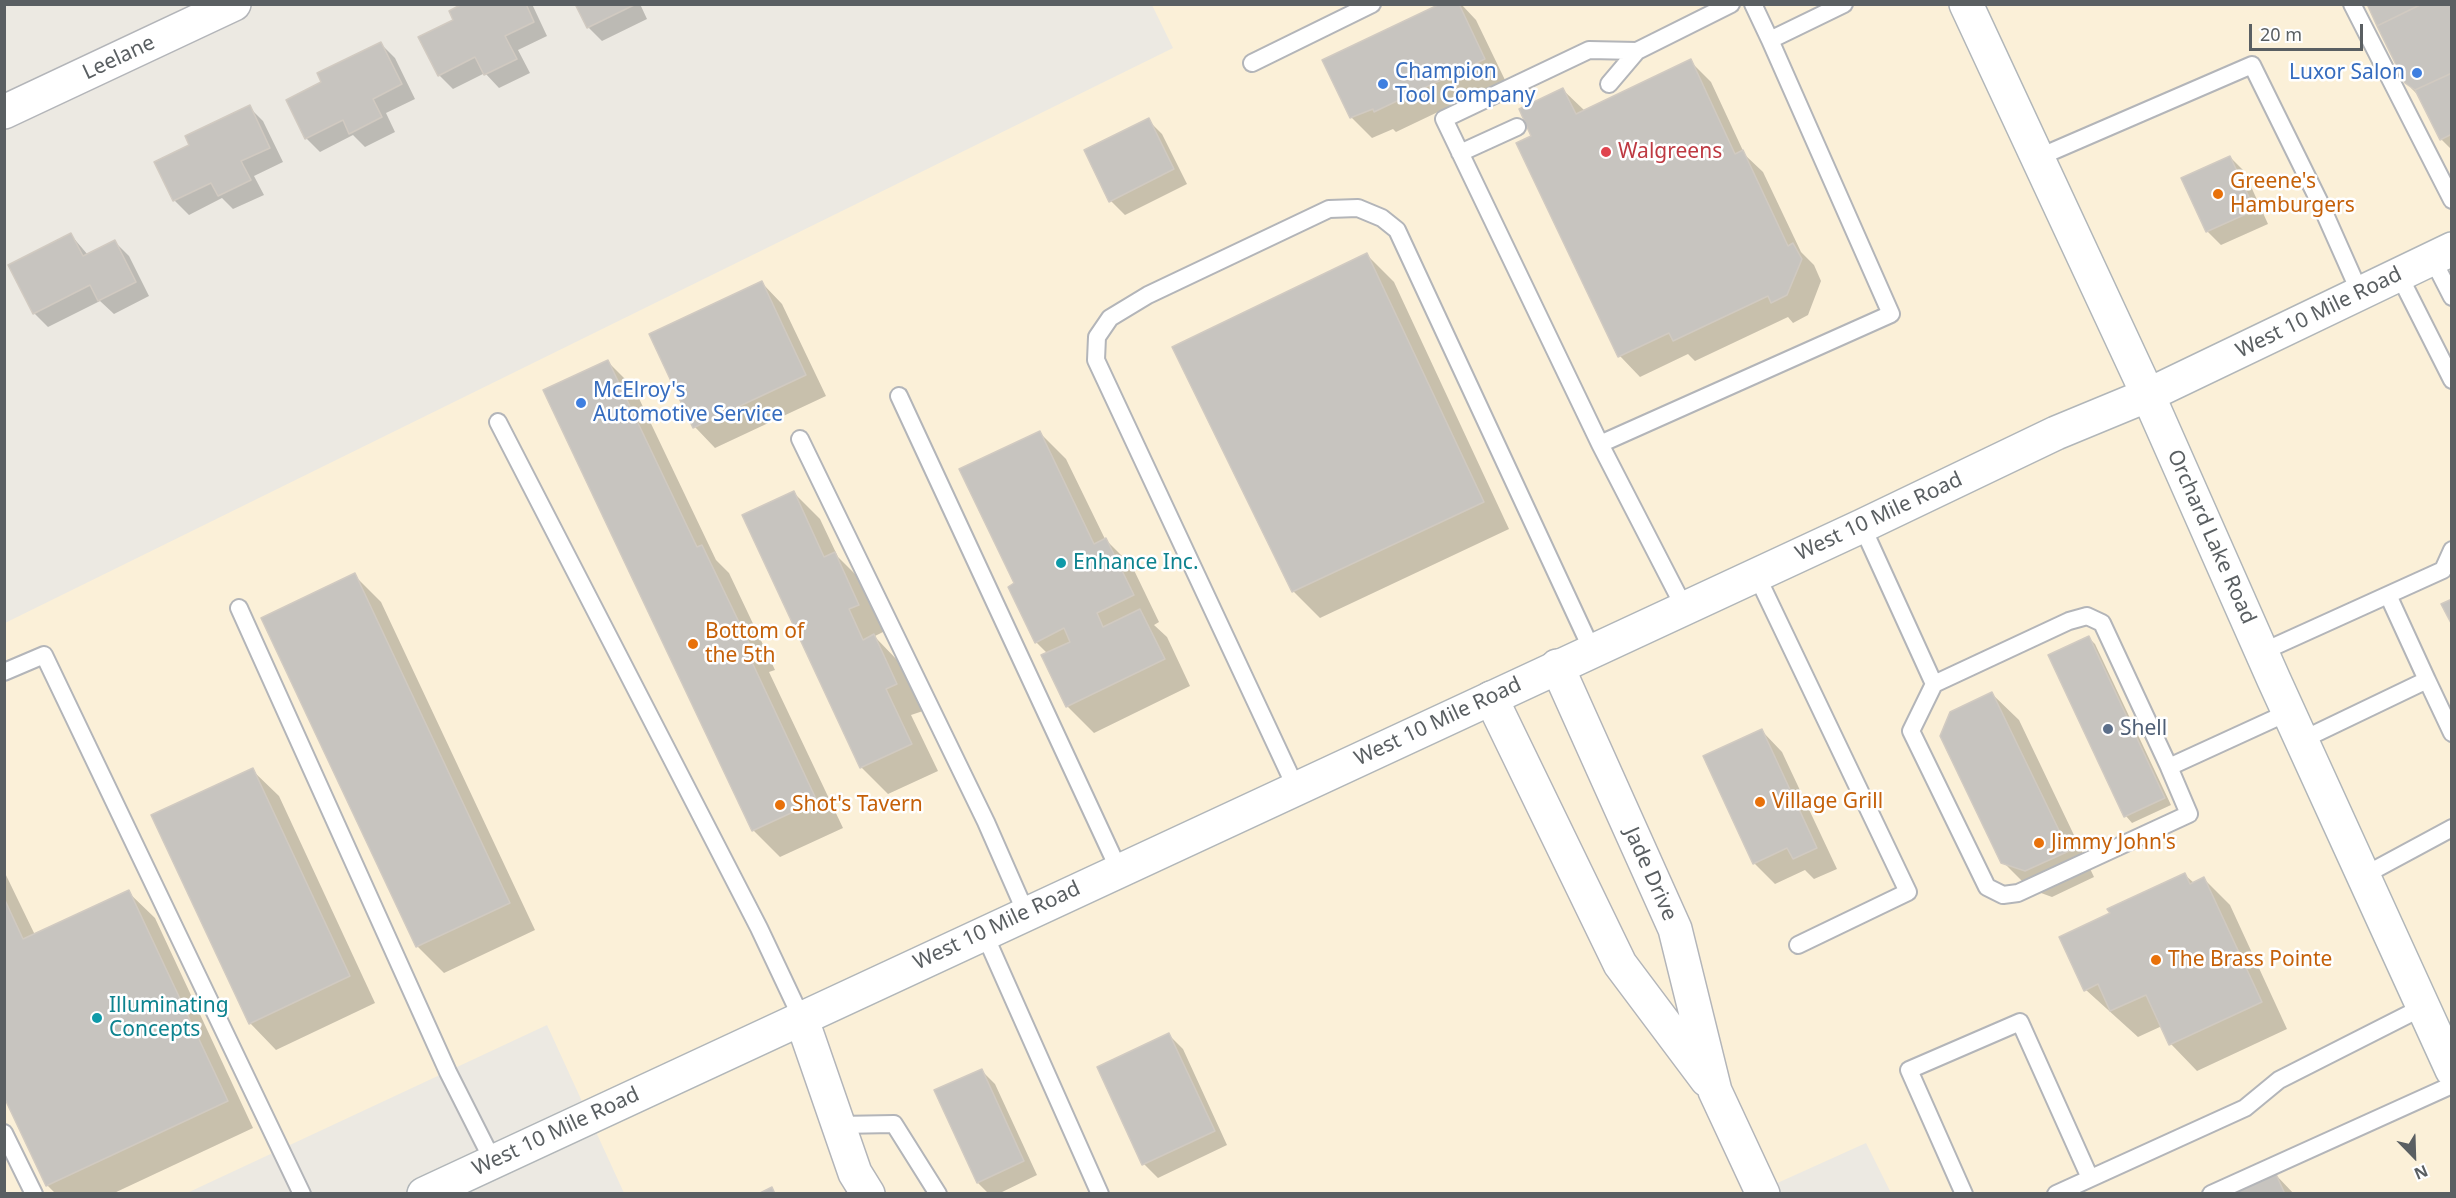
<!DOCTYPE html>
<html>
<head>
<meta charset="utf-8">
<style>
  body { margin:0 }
  #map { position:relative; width:2456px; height:1198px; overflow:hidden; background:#ece9e2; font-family:"Noto Sans",sans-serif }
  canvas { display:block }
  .frame { position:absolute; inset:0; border:6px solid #5a5f62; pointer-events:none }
  .north { position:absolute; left:2384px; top:1126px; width:60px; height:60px; -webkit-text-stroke:4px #fff; paint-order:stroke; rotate:157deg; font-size:16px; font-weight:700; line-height:24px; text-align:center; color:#5a5f62 }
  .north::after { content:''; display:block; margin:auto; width:21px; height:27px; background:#5a5f62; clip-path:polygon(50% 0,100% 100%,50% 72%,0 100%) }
  .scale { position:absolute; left:2249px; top:24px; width:114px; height:27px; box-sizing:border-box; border:3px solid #5a5f62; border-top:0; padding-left:8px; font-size:18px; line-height:21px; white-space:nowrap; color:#5a5f62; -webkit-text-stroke:4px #fff; paint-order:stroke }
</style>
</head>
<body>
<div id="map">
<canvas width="2456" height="1198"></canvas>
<div class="frame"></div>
<div class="north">N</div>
<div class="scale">20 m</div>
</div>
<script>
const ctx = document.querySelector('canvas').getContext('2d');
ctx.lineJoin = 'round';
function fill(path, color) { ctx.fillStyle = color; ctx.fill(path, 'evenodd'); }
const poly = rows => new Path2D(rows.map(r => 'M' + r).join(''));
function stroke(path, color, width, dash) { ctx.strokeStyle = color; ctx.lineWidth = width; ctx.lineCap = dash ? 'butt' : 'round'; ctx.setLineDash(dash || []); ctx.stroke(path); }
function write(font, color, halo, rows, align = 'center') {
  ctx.font = font + ' "Noto Sans",sans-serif'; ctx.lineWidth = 5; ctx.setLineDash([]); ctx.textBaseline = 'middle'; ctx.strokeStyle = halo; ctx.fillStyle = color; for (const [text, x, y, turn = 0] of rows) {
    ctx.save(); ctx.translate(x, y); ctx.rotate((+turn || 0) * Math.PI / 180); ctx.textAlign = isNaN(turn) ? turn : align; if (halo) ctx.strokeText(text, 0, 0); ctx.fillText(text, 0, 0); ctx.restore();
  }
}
const commercial = poly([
  [1152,5,2451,5,2451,1193,1891,1193,1866,1143,1753,1194,624,1193,547,1025,187,1193,5,1194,5,623,1173,48]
]);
const shadow = poly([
  [466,4,532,4,547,36,518,50,530,73,499,88,485,73,453,89,439,75],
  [577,4,640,4,647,19,602,41,588,27],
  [1444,4,1461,4,1476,20,1505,80,1396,132,1393,129,1372,138,1351,117],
  [2370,4,2452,4,2452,150,2441,139,2420,97,2411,88],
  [381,44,395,58,415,99,386,113,395,132,365,147,353,135,320,152,306,138,323,83],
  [1690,61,1711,82,1745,155,1763,172,1801,252,1814,265,1821,281,1808,315,1793,323,1788,317,1695,361,1688,354,1640,377,1620,356,1533,136,1563,90,1584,110],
  [249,107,263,121,283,162,254,176,264,195,233,209,222,198,189,215,175,201,156,163,191,146],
  [1148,120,1162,134,1187,184,1125,215,1111,201],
  [2230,157,2244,171,2268,224,2221,245,2207,231],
  [71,235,88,255,115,242,129,256,149,296,114,314,100,301,48,327,34,313],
  [1367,255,1394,282,1509,529,1320,618,1293,591,1174,348],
  [762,283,782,304,826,396,715,448,695,427,651,335],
  [608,362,634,388,716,560,729,573,775,670,769,672,843,828,780,857,753,830,545,391],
  [1039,432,1066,459,1105,539,1132,566,1159,622,1154,625,1167,637,1190,686,1094,733,1067,706,1048,654,1036,642,1016,584],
  [793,492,820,519,838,557,861,580,885,631,875,636,876,638,900,663,923,711,911,715,938,771,888,794,861,767],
  [354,575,381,602,535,930,444,973,417,946],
  [2089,638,2095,644,2171,805,2132,823,2126,816,2050,656],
  [1992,694,2019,720,2094,877,2052,897,2030,889,2003,862],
  [1762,731,1782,752,1837,869,1814,879,1805,870,1775,884,1754,863],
  [252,770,279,796,375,1003,276,1050,250,1023],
  [4,871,35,935,128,892,155,918,253,1128,112,1194,56,1194,47,1185,4,1094],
  [2185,875,2194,883,2204,879,2230,905,2287,1029,2197,1071,2171,1044,2162,1026,2138,1037,2086,990,2112,914],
  [1169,1035,1183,1049,1227,1145,1158,1178,1144,1164],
  [981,1070,995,1084,1037,1175,998,1194,989,1194,978,1183],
  [2275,1174,2294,1194,2235,1194]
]);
const building = poly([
  [462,4,526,4,534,22,505,36,517,59,484,75,475,57,438,76,418,37,453,20,449,11,462,4],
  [575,4,634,4,634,5,587,28,575,4],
  [1440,4,1459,4,1485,59,1374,112,1373,109,1350,118,1322,60,1440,4],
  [2367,4,2422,4,2377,26,2367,4],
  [2422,4,2452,4,2452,73,2415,90,2405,83,2377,26,2422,4],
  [381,42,402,84,373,99,382,117,349,134,343,120,305,139,286,100,321,82,317,73,381,42],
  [1691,59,1735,154,1743,150,1788,246,1793,243,1802,259,1787,295,1771,303,1768,296,1673,341,1669,333,1618,357,1516,143,1531,136,1519,109,1563,88,1576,114,1691,59],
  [2452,73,2452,134,2440,140,2415,90,2452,73],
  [250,105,270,148,241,161,251,180,218,196,211,183,173,201,154,162,189,145,185,136,250,105],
  [1149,118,1174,169,1109,202,1084,150,1149,118],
  [2230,156,2255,210,2206,232,2181,178,2230,156],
  [71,233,83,256,115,240,136,282,98,301,90,285,33,314,8,265,71,233],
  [1367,253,1484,502,1292,592,1172,347,1367,253],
  [762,281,806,375,693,428,649,334,762,281],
  [608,360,697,547,702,545,749,643,744,645,817,801,752,831,543,390,608,360],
  [1040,431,1094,544,1106,538,1134,595,1097,613,1103,627,1140,609,1165,659,1066,707,1041,655,1070,642,1064,628,1035,643,1008,587,1014,583,959,469,1040,431],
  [794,491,824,557,835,552,859,605,849,609,863,640,874,634,897,684,886,689,912,744,860,768,742,515,794,491],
  [355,573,510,903,416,947,261,618,355,573],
  [2452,599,2452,625,2441,604,2452,599],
  [2089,636,2165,798,2124,817,2048,655,2089,636],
  [1992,692,2069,851,2025,871,2001,863,1940,736,1950,712,1992,692],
  [1762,729,1817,848,1793,859,1787,848,1753,864,1703,756,1762,729],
  [253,768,350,976,249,1024,151,815,253,768],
  [2185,873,2190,884,2204,877,2262,1002,2169,1045,2146,995,2110,1011,2098,984,2084,991,2059,937,2110,913,2107,909,2185,873],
  [129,890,228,1101,46,1186,4,1097,4,898,23,939,129,890],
  [1169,1033,1215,1131,1142,1165,1097,1067,1169,1033],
  [982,1069,1024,1161,977,1183,934,1090,982,1069],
  [2275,1172,2285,1194,2232,1194,2275,1172],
  [772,1187,775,1194,758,1194,772,1187]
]);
const lane = poly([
  [1753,4,1770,40],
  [2352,4,2452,200],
  [1252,63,1372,4],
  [1609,84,1637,51],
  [1460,153,1517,127],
  [2037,158,2252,65,2320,203,2360,293],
  [2432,258,2452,297],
  [2399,275,2452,380],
  [899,396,1119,870],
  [498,422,759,928,801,1017],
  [800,439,986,822,1026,913],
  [1600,444,1891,314,1770,40,1844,4],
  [1862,526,1934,684,2069,621,2087,616,2102,623,2169,767,2289,712],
  [1756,574,1908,892,1798,945],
  [1684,607,1600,444,1444,119,1589,50,1637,51,1731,4],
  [239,608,448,1072,493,1161],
  [2262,652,2443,570,2452,550],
  [4,672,44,655,302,1194],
  [2427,680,2452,733],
  [1934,684,1911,731,1987,887,2003,895,2018,893,2189,814,2169,767],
  [2302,740,2427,680,2388,595],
  [1296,788,1096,360,1097,337,1110,318,1148,295,1329,209,1358,208,1382,218,1397,230,1592,650],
  [2363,876,2452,828],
  [984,933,1100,1194],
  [838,1125,894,1124,938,1194],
  [4,1133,34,1194],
  [1964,1194,1909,1070,2020,1022,2090,1178],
  [2056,1194,2245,1108,2279,1080,2423,1007],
  [2211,1194,2452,1085]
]);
const street = poly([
  [4,112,234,4],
  [1557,666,1675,929,1715,1091,1763,1194],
  [1491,698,1620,964,1707,1080],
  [801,1017,855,1173,868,1194]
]);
const secondary = poly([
  [1966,4,2148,395,2274,680,2452,1070],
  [424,1194,1862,526,2056,433,2148,395,2452,249]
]);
const markers = [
  [2417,73,6,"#3f7fe0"],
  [1383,84,6,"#3f7fe0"],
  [1606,152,6,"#e0444e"],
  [2218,194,6,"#e8710a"],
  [581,403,6,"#3f7fe0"],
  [1061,563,6,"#0f9aa8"],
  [693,644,6,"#e8710a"],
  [2108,729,6,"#5c6f8a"],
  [1760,802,6,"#e8710a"],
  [780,805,6,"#e8710a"],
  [2039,843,6,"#e8710a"],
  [2156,960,6,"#e8710a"],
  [97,1018,6,"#0f9aa8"]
];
const streetNames = [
  ["Leelane",119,58,-25],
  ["West 10 Mile Road",2319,313,-26],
  ["West 10 Mile Road",1879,517,-25],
  ["Orchard Lake Road",2211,537,66],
  ["West 10 Mile Road",1438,722,-25],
  ["Jade Drive",1650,874,66],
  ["West 10 Mile Road",997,926,-25],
  ["West 10 Mile Road",556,1132,-25]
];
const shopNames = [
  ["Champion",1395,72],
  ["Tool Company",1395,96],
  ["Luxor Salon",2405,73,"right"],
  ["McElroy's",593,391],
  ["Automotive Service",593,415]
];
const healthNames = [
  ["Walgreens",1618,152]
];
const foodNames = [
  ["Greene's",2230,182],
  ["Hamburgers",2230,206],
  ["Bottom of",705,632],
  ["the 5th",705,656],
  ["Village Grill",1772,802],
  ["Shot's Tavern",792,805],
  ["Jimmy John's",2051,843],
  ["The Brass Pointe",2168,960]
];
const cultureNames = [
  ["Enhance Inc.",1073,563],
  ["Illuminating",109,1006],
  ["Concepts",109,1030]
];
const serviceNames = [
  ["Shell",2120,729]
];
fill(commercial, '#fbf0d8');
fill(shadow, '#0003');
fill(building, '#c7c4bf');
stroke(building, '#d1cac1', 1.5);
stroke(lane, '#b3b5b9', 20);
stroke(street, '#b3b5b9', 36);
stroke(secondary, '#b1b6b9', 36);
stroke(lane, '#fff', 16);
stroke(street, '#fff', 33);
stroke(secondary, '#fff', 33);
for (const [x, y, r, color] of markers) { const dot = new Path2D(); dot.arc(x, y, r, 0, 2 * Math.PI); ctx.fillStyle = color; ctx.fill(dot); stroke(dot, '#fff', 2); }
write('21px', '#5a5f62', '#fff', streetNames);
write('21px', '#366cbe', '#fff', shopNames, 'left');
write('21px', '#be3a42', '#fff', healthNames, 'left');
write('21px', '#c56008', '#fff', foodNames, 'left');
write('21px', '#0d838f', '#fff', cultureNames, 'left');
write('21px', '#4e5e75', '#fff', serviceNames, 'left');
</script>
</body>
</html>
